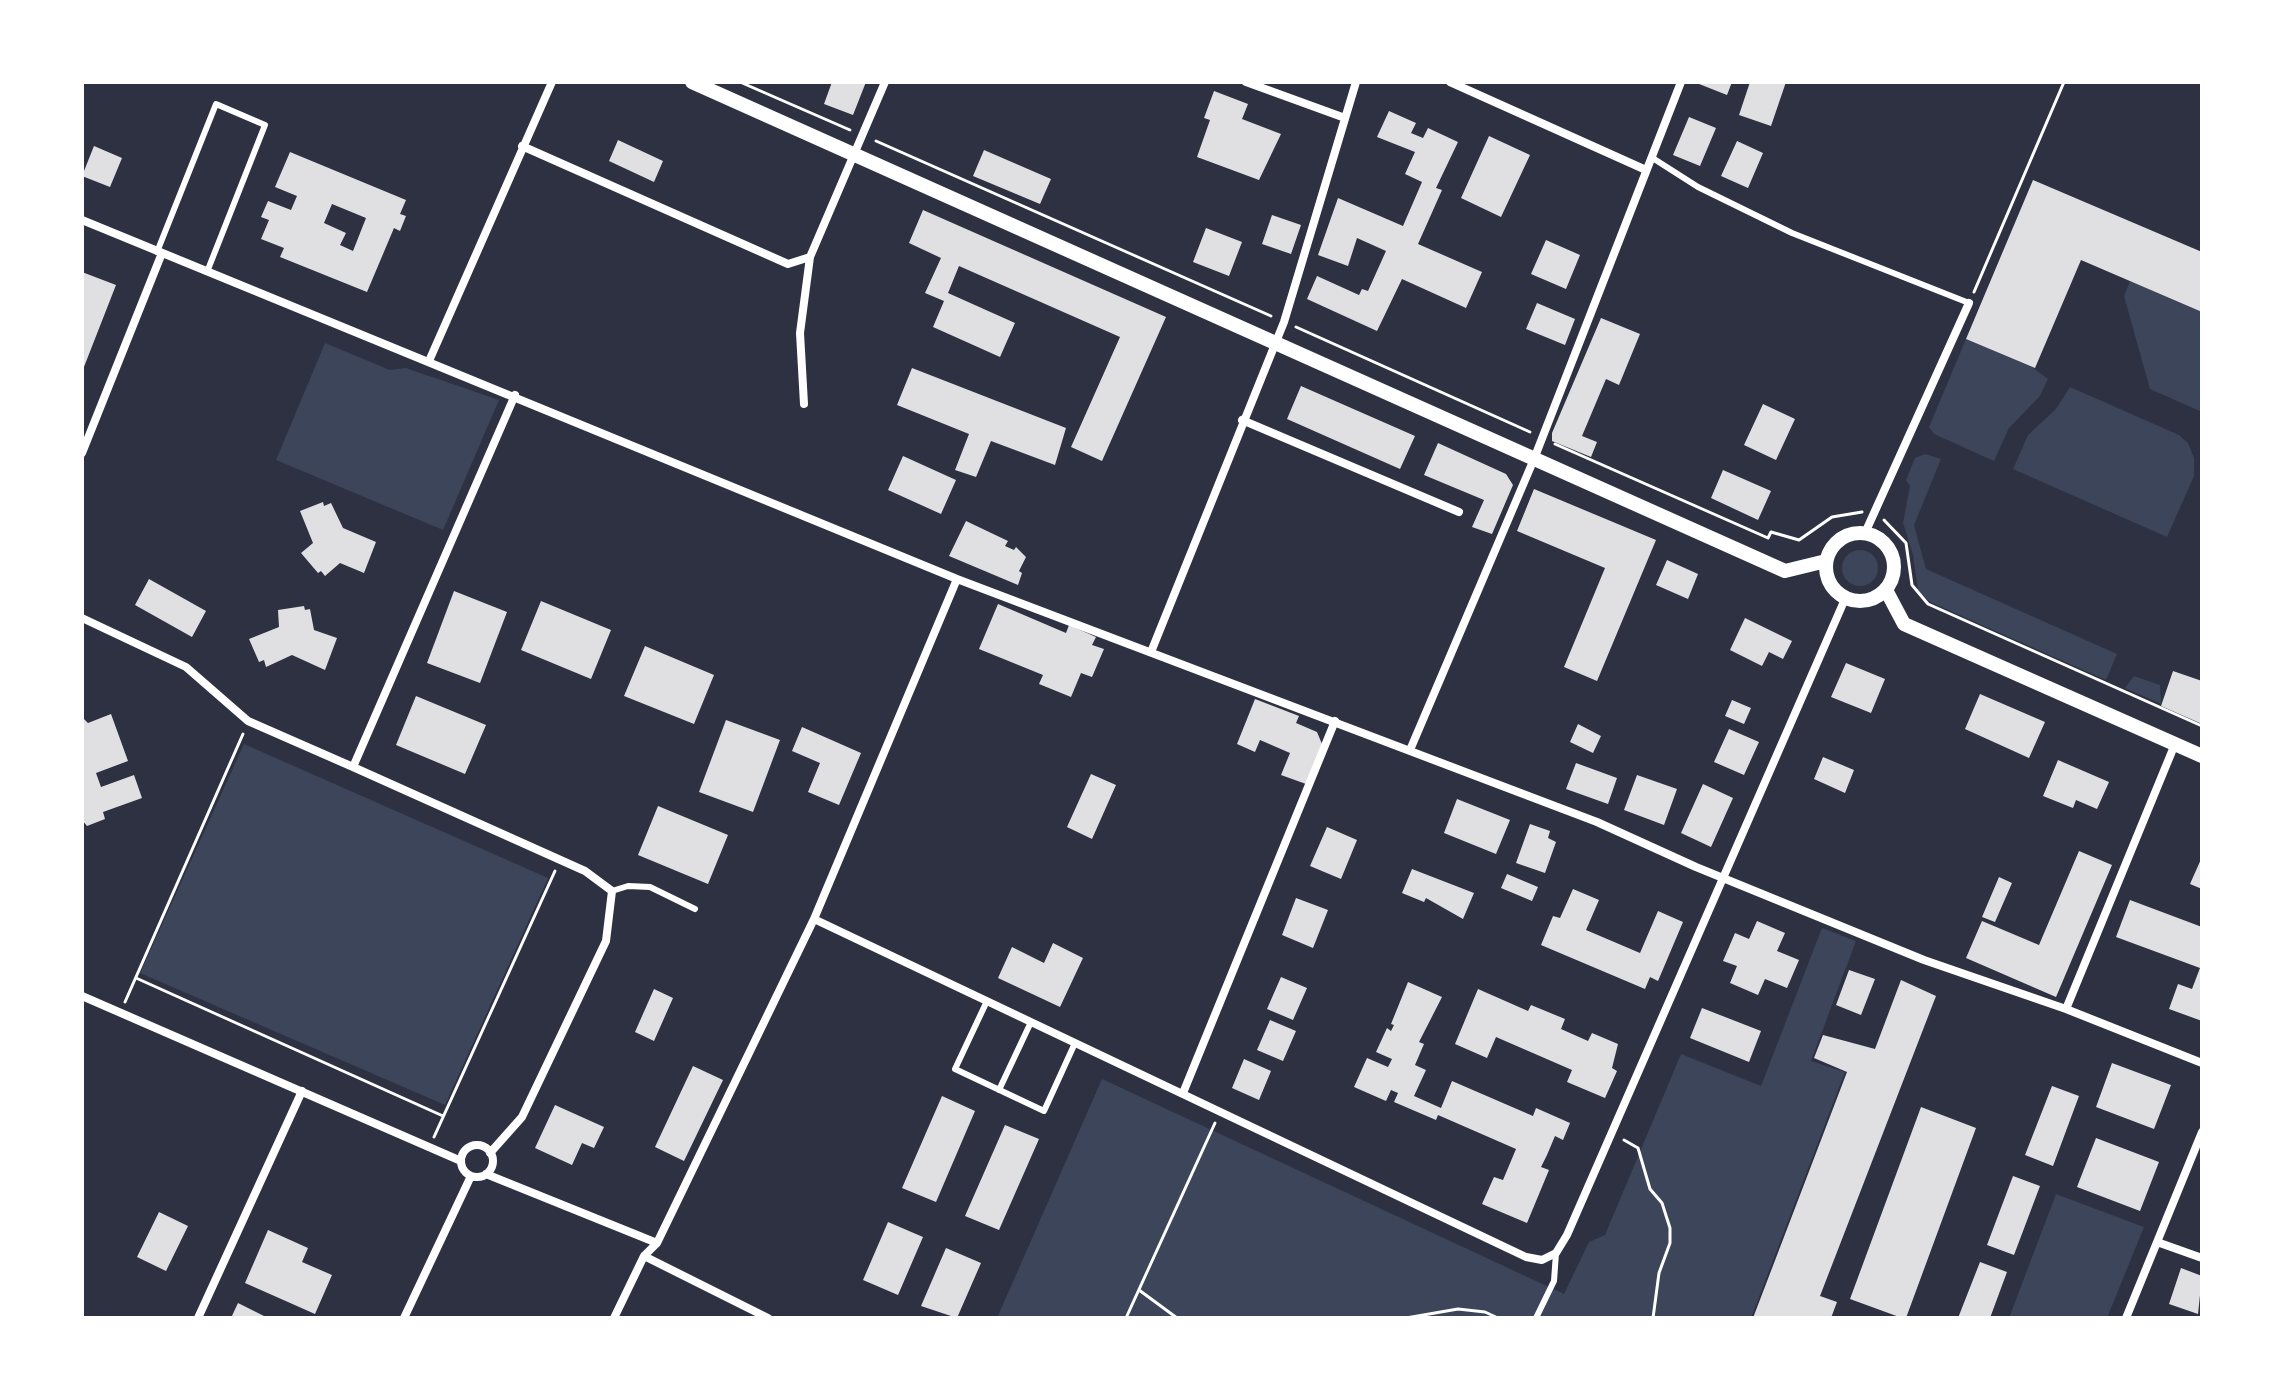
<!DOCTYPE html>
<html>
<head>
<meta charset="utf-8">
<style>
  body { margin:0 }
  #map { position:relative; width:2284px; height:1400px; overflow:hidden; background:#2d3142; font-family:Overpass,sans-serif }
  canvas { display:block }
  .frame { position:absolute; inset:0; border:84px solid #fff; pointer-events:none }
</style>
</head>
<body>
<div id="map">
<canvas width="2284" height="1400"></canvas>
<div class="frame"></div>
</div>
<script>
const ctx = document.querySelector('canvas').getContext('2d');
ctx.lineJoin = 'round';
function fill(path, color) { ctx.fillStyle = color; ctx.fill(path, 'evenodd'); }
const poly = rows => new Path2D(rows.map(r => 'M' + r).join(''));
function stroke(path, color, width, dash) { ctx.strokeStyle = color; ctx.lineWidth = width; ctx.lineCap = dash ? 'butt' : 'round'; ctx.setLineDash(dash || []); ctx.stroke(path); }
const green = poly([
  [2130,281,2202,312,2202,412,2150,389,2124,296],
  [1966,339,2032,367,2048,379,2040,396,2009,428,1994,461,1934,434,1929,427],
  [325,343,390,370,406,368,499,400,443,530,276,460],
  [2070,387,2179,435,2188,443,2194,458,2194,476,2167,537,2013,469,2028,435,2056,409],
  [1925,454,1941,459,1914,525,1926,569,2117,654,2106,680,1930,602,1918,590,1913,555,1903,523,1910,486,1906,480,1915,458],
  '1842 568a18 18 0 1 1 36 0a18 18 0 1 1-36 0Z',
  [2134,676,2160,685,2161,704,2125,688],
  [244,744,548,878,445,1105,140,973],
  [1822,928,1856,941,1811,1061,1845,1072,1751,1318,997,1318,1102,1079,1564,1294,1589,1242,1605,1235,1681,1054,1761,1086],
  [2056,1194,2144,1227,2107,1318,2009,1318]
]);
const building = poly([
  [832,82,866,82,853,115,824,104],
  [1694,82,1732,82,1727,95],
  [1750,82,1786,82,1771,126,1739,115],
  [1214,91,1248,104,1242,119,1281,134,1259,180,1197,157,1210,120,1204,118],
  [1389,111,1416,123,1411,133,1423,138,1428,128,1458,142,1436,188,1442,190,1418,244,1482,272,1466,308,1402,279,1377,331,1307,299,1317,276,1359,295,1362,289,1368,291,1386,251,1357,238,1348,266,1318,255,1338,198,1403,226,1422,182,1405,174,1415,152,1377,137],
  [1689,117,1716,128,1700,166,1673,155],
  [1489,136,1530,155,1501,217,1461,198],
  [618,140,663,161,654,182,609,161],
  [1737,141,1763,153,1748,188,1721,176],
  [94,146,122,158,110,187,82,176],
  [984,150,1051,179,1040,204,973,176],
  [290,152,406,200,400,214,406,216,400,231,394,228,367,292,280,257,284,248,261,239,269,220,261,217,268,201,291,210,297,196,275,187],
  [332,204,366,218,353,251,340,245,346,233,324,223],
  [2033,180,2202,252,2202,312,2081,260,2035,368,1966,339],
  [923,210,1166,317,1102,461,1071,447,1120,337,959,266,948,293,1015,323,1000,357,933,327,944,301,925,293,941,258,909,243],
  [1272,215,1301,225,1291,254,1262,244],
  [1206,228,1242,242,1229,276,1193,262],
  [1546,240,1580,255,1566,289,1531,274],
  [82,272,116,285,82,372],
  [1537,303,1575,319,1565,345,1526,329],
  [1601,318,1640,334,1619,385,1606,379,1582,436,1597,442,1591,457,1552,441,1552,433],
  [912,368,1066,428,1055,465,991,441,976,477,955,470,969,434,897,405],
  [1301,386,1415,436,1400,469,1287,419],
  [1763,404,1795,419,1776,460,1744,445],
  [1438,443,1506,474,1513,485,1492,534,1472,527,1484,500,1424,475],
  [903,456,956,480,941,514,888,490],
  [1723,470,1771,491,1758,520,1711,498],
  [1534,489,1656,540,1597,681,1564,667,1605,568,1517,531],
  [323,502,324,506,331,503,343,528,376,542,364,573,340,563,325,576,321,571,318,573,301,553,313,543,300,511],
  [966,521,1008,541,1005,546,1014,550,1016,547,1026,557,1019,571,1022,573,1018,585,949,556],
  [1667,560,1698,574,1688,599,1656,585],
  [149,579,206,611,192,637,135,605],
  [454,591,507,612,480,683,427,663],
  [541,601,611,630,591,679,521,650],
  [998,604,1066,633,1069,625,1096,637,1092,645,1104,649,1092,677,1081,673,1071,697,1039,684,1043,675,979,649],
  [304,606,305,610,310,609,314,630,337,638,325,670,292,655,266,667,264,660,259,662,249,639,279,627,278,610],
  [1745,618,1792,641,1783,659,1769,652,1762,666,1730,650],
  [645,646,714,675,694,724,624,696],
  [1846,663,1885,679,1871,713,1831,697],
  [2173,671,2202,681,2202,724,2161,706],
  [1980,694,2045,722,2029,758,1965,729],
  [416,696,486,725,465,774,396,745],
  [1255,699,1299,716,1296,723,1317,732,1322,744,1306,784,1281,775,1290,753,1260,740,1255,752,1237,744],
  [1732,700,1751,708,1744,724,1725,716],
  [111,714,128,761,96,773,101,787,134,775,142,798,103,812,105,819,87,826,82,820,82,717,88,723],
  [726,720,780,740,753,812,699,792],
  [1578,724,1601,736,1593,753,1570,742],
  [802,727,861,753,839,805,808,792,820,763,792,751],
  [1729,729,1759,742,1744,775,1714,762],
  [1823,757,1854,770,1845,793,1814,779],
  [2058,760,2109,782,2097,809,2076,800,2073,808,2043,796],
  [1576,763,1617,778,1608,804,1566,789],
  [1091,774,1116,785,1092,839,1067,827],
  [1637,775,1677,789,1664,825,1624,810],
  [1703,784,1733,798,1711,847,1681,833],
  [1457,799,1510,820,1496,854,1444,833],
  [658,806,728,835,708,884,638,855],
  [1530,824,1550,831,1548,838,1556,842,1545,873,1516,863],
  [1327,827,1357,840,1341,879,1310,866],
  [2079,851,2112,865,2056,997,1966,958,1982,921,2039,945],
  [2202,857,2202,889,2190,884],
  [1412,869,1474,893,1463,919,1426,898,1424,902,1402,893],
  [1507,874,1538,887,1532,901,1501,888],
  [1999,877,2012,883,1995,922,1982,917],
  [1573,889,1599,900,1586,930,1640,953,1658,911,1683,922,1658,981,1650,977,1645,989,1541,945,1553,916,1560,918],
  [1296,898,1328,910,1313,948,1282,935],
  [2130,900,2202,927,2202,1021,2169,1009,2178,984,2192,989,2200,968,2116,937],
  [1757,921,1785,933,1777,951,1799,960,1787,988,1765,979,1758,995,1730,983,1737,966,1723,961,1735,933,1749,939],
  [1053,943,1083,958,1060,1007,998,978,1012,947,1044,963],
  [1849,970,1875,979,1861,1015,1836,1005],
  [1281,977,1307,988,1293,1020,1267,1009],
  [1901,980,1936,996,1820,1296,1837,1302,1831,1318,1753,1318,1847,1072,1814,1058,1823,1035,1875,1049],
  [1408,982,1442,997,1419,1042,1424,1044,1415,1065,1426,1070,1414,1096,1441,1108,1452,1081,1533,1116,1536,1108,1570,1123,1563,1140,1555,1136,1547,1155,1541,1167,1549,1170,1527,1223,1482,1204,1494,1177,1503,1180,1516,1149,1438,1115,1436,1120,1394,1102,1398,1093,1391,1090,1386,1101,1354,1087,1367,1058,1388,1067,1392,1059,1376,1052,1387,1028,1391,1031,1394,1025,1391,1024],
  [654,989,673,998,654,1041,635,1032],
  [1478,989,1528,1011,1531,1005,1565,1019,1561,1029,1588,1041,1592,1033,1618,1044,1612,1068,1617,1071,1605,1098,1567,1082,1572,1070,1496,1037,1487,1058,1455,1044],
  [1702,1008,1761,1031,1749,1062,1690,1038],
  [1270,1020,1296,1031,1283,1061,1257,1050],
  [1244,1059,1271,1071,1259,1100,1232,1088],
  [2112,1063,2171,1085,2154,1129,2096,1107],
  [693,1066,723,1080,684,1161,655,1147],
  [2052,1086,2079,1096,2053,1166,2025,1155],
  [942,1096,975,1111,936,1202,902,1188],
  [555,1105,604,1127,594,1148,582,1143,572,1165,535,1148],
  [1921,1107,1976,1128,1906,1318,1902,1318,1850,1299],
  [1005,1125,1039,1139,999,1230,965,1216],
  [2096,1138,2159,1162,2140,1211,2077,1187],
  [2013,1176,2040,1186,2014,1255,1987,1245],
  [159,1212,188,1226,166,1271,137,1257],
  [888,1222,923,1237,898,1295,863,1280],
  [268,1230,308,1248,302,1262,332,1275,315,1314,245,1283],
  [946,1248,981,1263,957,1318,921,1306],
  [1980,1262,2007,1272,1990,1318,1958,1318],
  [2181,1268,2202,1276,2198,1314,2169,1304],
  [238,1303,268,1318,231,1318]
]);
const path = poly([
  [740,82,850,130],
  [876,141,1271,316],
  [1974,292,2064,82],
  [1296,327,1530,432],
  [1555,444,1768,538,1771,532,1799,540,1832,517,1862,512],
  [1884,520,1906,543,1912,585,1928,604,2202,726],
  [136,978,443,1116],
  [125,1002,243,734],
  [434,1137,555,871],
  [1624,1140,1638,1148,1650,1189,1662,1203,1670,1228,1670,1243,1659,1273,1653,1318],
  [1139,1290,1177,1318],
  [1126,1318,1215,1123],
  [1406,1318,1458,1309,1485,1312,1498,1318]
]);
const service = poly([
  [1651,157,1698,187,1792,233,1969,303],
  [157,252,216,104,265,125,207,272],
  [612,891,628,886,650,887,695,909],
  [987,1001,955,1069,1044,1111,1075,1043],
  [999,1090,1031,1022],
  [1536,1318,1554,1281,1556,1253]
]);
const minor = poly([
  [1246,82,1345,118],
  [1450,82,1646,170],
  [522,146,788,264,810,257],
  [82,220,957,579,1597,822,1696,867,1924,960,2066,1009,2202,1063],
  [429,361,552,82],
  [804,404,800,333,810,257,885,82],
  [1242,420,1459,512],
  [82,453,162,253],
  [1865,533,1969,303],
  [82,618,186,667,248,721,353,767,515,395],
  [1151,652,1284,322,1356,82],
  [1410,750,1534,459,1681,82],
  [353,767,585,871,612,891,606,941,522,1117,490,1153],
  [814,919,1526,1257,1542,1260,1556,1253,1567,1235,1845,599],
  [82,996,461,1161],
  [2066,1009,2175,744],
  [1183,1093,1335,721],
  '461 1161a16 16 0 1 1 32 0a16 16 0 1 1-32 0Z',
  [486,1174,657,1243],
  [2157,1242,2202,1258],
  [644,1256,768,1318],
  [198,1318,302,1091],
  [404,1318,471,1176],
  [614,1318,644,1256,657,1243,814,919,957,579],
  [2126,1318,2202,1132]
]);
const tertiary = poly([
  [692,82,1785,571,1826,561],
  '1826 567a34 34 0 1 1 68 0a34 34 0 1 1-68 0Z',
  [1886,590,1904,624,2202,756]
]);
fill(green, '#3c4559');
fill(building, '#e0e0e3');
stroke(path, '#fff', 3);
stroke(service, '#fff', 6);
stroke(minor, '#fff', 8);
stroke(tertiary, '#fff', 14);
</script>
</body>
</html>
